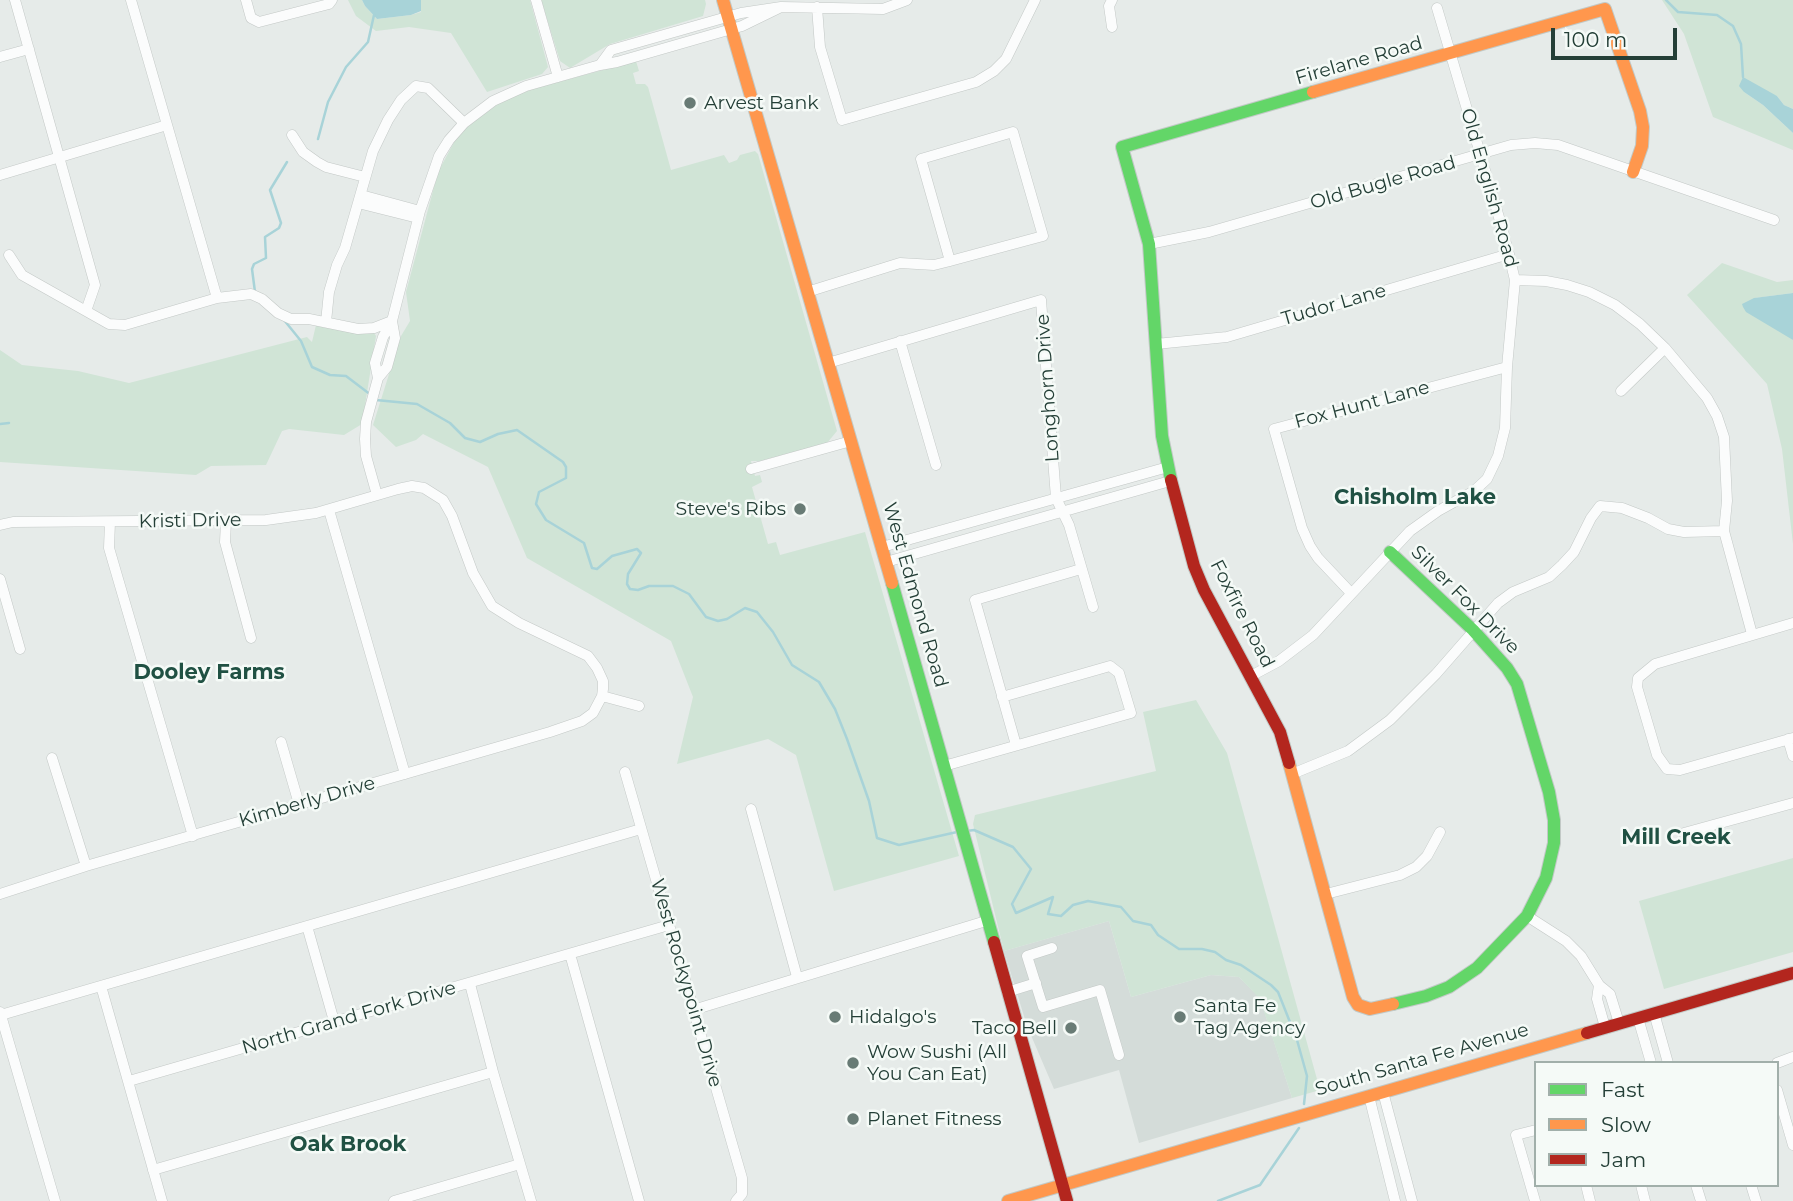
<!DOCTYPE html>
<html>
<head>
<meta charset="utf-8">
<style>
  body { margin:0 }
  #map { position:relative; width:1793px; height:1201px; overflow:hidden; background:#e6ebe9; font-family:Montserrat,sans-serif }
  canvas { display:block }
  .legend { position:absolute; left:1534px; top:1061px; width:245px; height:126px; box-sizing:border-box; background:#f5faf7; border:2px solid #a1afaa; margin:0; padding:9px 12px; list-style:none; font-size:21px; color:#243f37 }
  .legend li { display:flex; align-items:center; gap:14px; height:35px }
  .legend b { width:35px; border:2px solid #a1afaa }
  .scale { position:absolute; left:1551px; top:28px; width:126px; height:32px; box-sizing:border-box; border:4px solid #243f37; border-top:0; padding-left:9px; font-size:21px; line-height:24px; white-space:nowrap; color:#243f37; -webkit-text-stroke:5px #f5faf7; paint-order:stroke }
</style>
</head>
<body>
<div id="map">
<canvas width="1793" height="1201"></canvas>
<ul class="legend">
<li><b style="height:9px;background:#63d668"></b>Fast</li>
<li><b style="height:9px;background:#ff974d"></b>Slow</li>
<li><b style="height:9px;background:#b3261e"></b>Jam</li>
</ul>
<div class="scale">100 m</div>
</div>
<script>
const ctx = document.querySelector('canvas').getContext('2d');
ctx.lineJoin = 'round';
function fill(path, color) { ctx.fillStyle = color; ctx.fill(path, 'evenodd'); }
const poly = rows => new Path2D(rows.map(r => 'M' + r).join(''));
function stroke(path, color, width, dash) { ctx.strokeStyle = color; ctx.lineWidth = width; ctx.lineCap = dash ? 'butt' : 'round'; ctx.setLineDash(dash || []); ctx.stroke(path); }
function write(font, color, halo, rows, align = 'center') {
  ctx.font = font + ' Montserrat,sans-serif'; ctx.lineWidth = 5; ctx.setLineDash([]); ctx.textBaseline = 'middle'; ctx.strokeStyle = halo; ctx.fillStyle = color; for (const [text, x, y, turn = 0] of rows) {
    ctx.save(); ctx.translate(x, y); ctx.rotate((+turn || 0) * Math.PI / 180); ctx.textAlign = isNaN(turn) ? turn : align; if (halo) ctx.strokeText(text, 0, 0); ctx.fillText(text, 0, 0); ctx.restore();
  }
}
const built = poly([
  [1109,921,1131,997,1211,975,1239,977,1260,998,1292,1098,1139,1143,1119,1070,1054,1089,1027,1026,1004,951]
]);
const green = poly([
  [348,0,362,0,365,6,377,19,411,15,421,12,421,0,530,0,548,67,542,74,487,92,451,33,409,27,376,31,356,16],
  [541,0,705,0,706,4,703,16,610,44,570,68,560,61],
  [1662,0,1793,0,1793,109,1784,105,1777,96,1744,92,1763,105,1793,133,1793,150,1713,117,1684,34],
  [636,61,639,71,633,73,636,84,645,84,648,87,671,170,724,155,729,163,737,160,740,155,755,151,758,154,837,431,827,443,760,461,751,461,755,476,760,475,762,482,752,487,768,544,776,542,780,555,865,532,959,856,834,891,796,755,768,739,677,764,693,697,671,641,527,558,488,467,423,434,416,440,396,447,373,425,401,336,410,321,406,292,438,172,459,133,502,101,529,90],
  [1722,263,1777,282,1793,280,1793,293,1755,298,1793,340,1793,544,1782,449,1767,384,1687,295],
  [316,325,363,334,374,333,376,336,362,424,344,435,289,429,282,431,266,465,211,466,196,475,0,462,0,350,22,365,78,371,129,383,307,337,312,342],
  [1196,700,1227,753,1320,1090,1292,1098,1260,999,1239,977,1211,975,1131,997,1109,921,1004,951,973,824,975,815,1156,771,1143,712],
  [1793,858,1793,952,1664,989,1639,901]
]);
const water = poly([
  [362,0,421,0,421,11,411,15,377,19,365,6],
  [1743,77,1777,96,1784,105,1793,109,1793,133,1763,105,1744,92,1739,86],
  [1793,293,1793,340,1746,312,1743,307,1742,304,1754,298]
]);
const stream = poly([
  [1666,0,1678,12,1717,15,1733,26,1741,44,1743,77],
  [318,139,328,102,346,67,368,42,374,15],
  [255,292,252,269,254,264,266,258,265,237,279,228,281,223,270,190,287,162],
  [284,320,301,341,312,367,330,375,346,376,371,395],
  [376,400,417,404,450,423,465,438,480,442,498,434,517,430,563,462,566,467,566,478,539,492,536,504,546,520,584,543,592,568,597,569,612,556,637,549,641,553,628,574,627,584,630,589,638,590,649,586,673,586,689,594,706,617,718,621,727,619,745,608,757,612,773,632,792,665,819,682,835,709,847,739,869,801,877,838,899,845,957,832],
  [0,424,9,423],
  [967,831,974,830,1013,847,1031,869,1012,904,1016,913,1053,897,1048,914,1061,916,1073,905,1088,901,1121,907,1133,921,1151,925,1158,935,1179,949,1202,949,1215,952,1226,960,1241,965,1271,985,1278,992,1284,1007,1297,1040,1307,1076,1304,1104],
  [1218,1201,1260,1185,1299,1128]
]);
const street = poly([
  [15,0,95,285,86,311],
  [131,0,217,298],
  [246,0,251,18,259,22,329,4,332,0],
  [536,0,558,77],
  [1112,0,1109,6,1112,27],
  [781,7,742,26,617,62,600,65,611,50,741,13,781,7,883,9,907,0],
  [817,7,820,47,842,120,976,82,994,71,1006,59,1035,0],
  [0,57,29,49],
  [292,135,303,152,317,162,326,167,365,177],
  [0,175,167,125],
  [361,195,420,211],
  [358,203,418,218],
  [1149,244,1209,232,1511,145,1535,143,1558,145,1774,220],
  [9,255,22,275,109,324,125,325,217,298,251,294,262,299,278,313,291,319,309,319,358,329,374,328,392,321],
  [1515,280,1546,281,1567,285,1589,292,1615,305,1640,324,1665,348,1707,398,1717,416,1724,437,1727,501,1724,531,1752,634],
  [807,292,900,263,934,265,950,261,1043,236,1013,132,921,159,950,261],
  [326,322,329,292,337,265,345,248,373,151,388,120,401,100,416,86,428,88,464,123],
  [900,341,936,465],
  [1156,344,1227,337,1509,254],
  [828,363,1041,300,1056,498,1069,525,1093,607],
  [378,378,387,367,395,338,392,321],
  [1621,391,1665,348],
  [751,469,851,441],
  [377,495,366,456,365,439,366,422,378,378,375,363,383,337,392,321,420,211,439,156,449,140,464,123,493,101,526,86,600,65],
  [329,510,405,774],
  [226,521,225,542,251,638],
  [110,522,109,548,193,836],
  [0,525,13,522,266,520,316,513,398,489,412,486,424,488,443,500,452,516,473,573,492,606,519,623,588,656,597,668,603,681,603,689,602,696,593,713,582,721,550,732,86,866,0,894],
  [882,547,1168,467],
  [886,562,1170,481],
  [0,579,20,649],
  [1351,593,1318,558,1310,546,1302,528,1274,429,1507,367],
  [1793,623,1655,664,1638,678,1637,687,1657,755,1667,769,1680,770,1793,738],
  [1251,676,1279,661,1313,635,1410,531,1438,511,1474,491,1487,479,1498,456,1505,428,1507,367,1515,280,1503,231,1437,8],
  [602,696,639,706],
  [1788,739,1793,756],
  [281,742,299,804],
  [1016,745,975,600,1081,569],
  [52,758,86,866],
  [944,766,1131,713,1119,673,1110,666,1002,697],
  [625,772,742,1178,742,1194,736,1201],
  [1292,774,1348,751,1390,720,1436,674,1498,603,1513,592,1549,577,1562,565,1574,552,1591,518,1600,506,1622,508,1648,518,1668,529,1684,532,1724,531],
  [751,809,797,977],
  [1684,833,1793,803],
  [1326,894,1400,875,1416,867,1427,856,1440,832],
  [1527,916,1566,941,1581,956,1599,985,1610,994,1619,1023],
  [307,926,334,1021],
  [1052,948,1027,956,1043,1007,1100,990,1119,1055],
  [570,954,639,1201],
  [470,984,493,1072,531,1201],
  [1599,985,1597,999,1605,1027],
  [101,986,162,1201],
  [1007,992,1036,983],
  [693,1010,986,921],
  [0,1012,55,1201],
  [1654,1013,1668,1063],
  [1,1015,641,829],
  [1638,1018,1651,1063],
  [1777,1063,1793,1057],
  [129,1081,669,925],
  [1777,1090,1793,1145],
  [1383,1092,1412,1201],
  [1369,1096,1395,1201],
  [153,1170,493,1072],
  [1586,1185,1590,1201],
  [1641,1185,1645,1201],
  [1696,1185,1701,1201],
  [1751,1185,1756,1201],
  [394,1201,520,1164],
  [1535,1201,1516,1135,1536,1130]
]);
const fast = poly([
  [1171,480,1162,436,1149,244,1122,147,1313,92],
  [1390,552,1473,630,1507,668,1517,684,1549,792,1554,820,1554,843,1546,878,1527,916,1477,968,1449,987,1426,996,1393,1004],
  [892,583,994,942]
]);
const slow = poly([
  [723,0,892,583],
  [1313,92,1605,9,1640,111,1643,127,1642,146,1633,172],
  [1289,763,1353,997,1358,1005,1370,1009,1393,1004],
  [1008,1201,1587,1033]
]);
const jam = poly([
  [1171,480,1194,566,1204,590,1280,732,1289,763],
  [994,942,1067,1201],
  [1587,1033,1793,973]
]);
const markers = [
  [690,103,7,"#687b75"],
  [800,509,7,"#687b75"],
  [835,1017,7,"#687b75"],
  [1180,1017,7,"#687b75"],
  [1071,1028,7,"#687b75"],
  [853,1063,7,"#687b75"],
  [853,1119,7,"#687b75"]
];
const streetNames = [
  ["Firelane Road",1359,61,-16],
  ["Old Bugle Road",1383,183,-16],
  ["Old English Road",1489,188,74],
  ["Tudor Lane",1334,305,-16],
  ["Longhorn Drive",1048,388,-94],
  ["Fox Hunt Lane",1362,405,-15],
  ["Kristi Drive",190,521,-1],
  ["West Edmond Road",915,595,74],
  ["Silver Fox Drive",1465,600,45],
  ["Foxfire Road",1242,614,63],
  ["Kimberly Drive",307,802,-16],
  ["West Rockypoint Drive",686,983,74],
  ["North Grand Fork Drive",349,1018,-16],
  ["South Santa Fe Avenue",1422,1060,-16]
];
const poiNames = [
  ["Arvest Bank",704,103],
  ["Steve's Ribs",786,509,"right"],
  ["Santa Fe",1194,1006],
  ["Tag Agency",1194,1028],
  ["Hidalgo's",849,1017],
  ["Taco Bell",1057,1028,"right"],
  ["Wow Sushi (All",867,1052],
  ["You Can Eat)",867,1074],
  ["Planet Fitness",867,1119]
];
const neighbourhoodNames = [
  ["Chisholm Lake",1415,498],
  ["Dooley Farms",209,673],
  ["Mill Creek",1676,838],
  ["Oak Brook",348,1145]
];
fill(built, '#d4dcd9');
fill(green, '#d0e4d6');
fill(water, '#a8d3d8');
stroke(stream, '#a8d3d8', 2.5);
stroke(street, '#c3c8c6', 11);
stroke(fast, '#c2c9c6', 14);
stroke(slow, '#c2c9c6', 14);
stroke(jam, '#c2c9c6', 14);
stroke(street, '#fbfcfc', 10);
stroke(fast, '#63d668', 12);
stroke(slow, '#ff974d', 12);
stroke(jam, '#b3261e', 12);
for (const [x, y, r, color] of markers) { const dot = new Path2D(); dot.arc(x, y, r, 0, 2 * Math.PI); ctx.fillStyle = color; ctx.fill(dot); stroke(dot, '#f5faf7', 2.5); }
write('19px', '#243f37', '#f5faf7', streetNames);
write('19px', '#243f37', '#f5faf7', poiNames, 'left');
write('bold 21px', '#205143', '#f5faf7', neighbourhoodNames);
</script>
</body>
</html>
